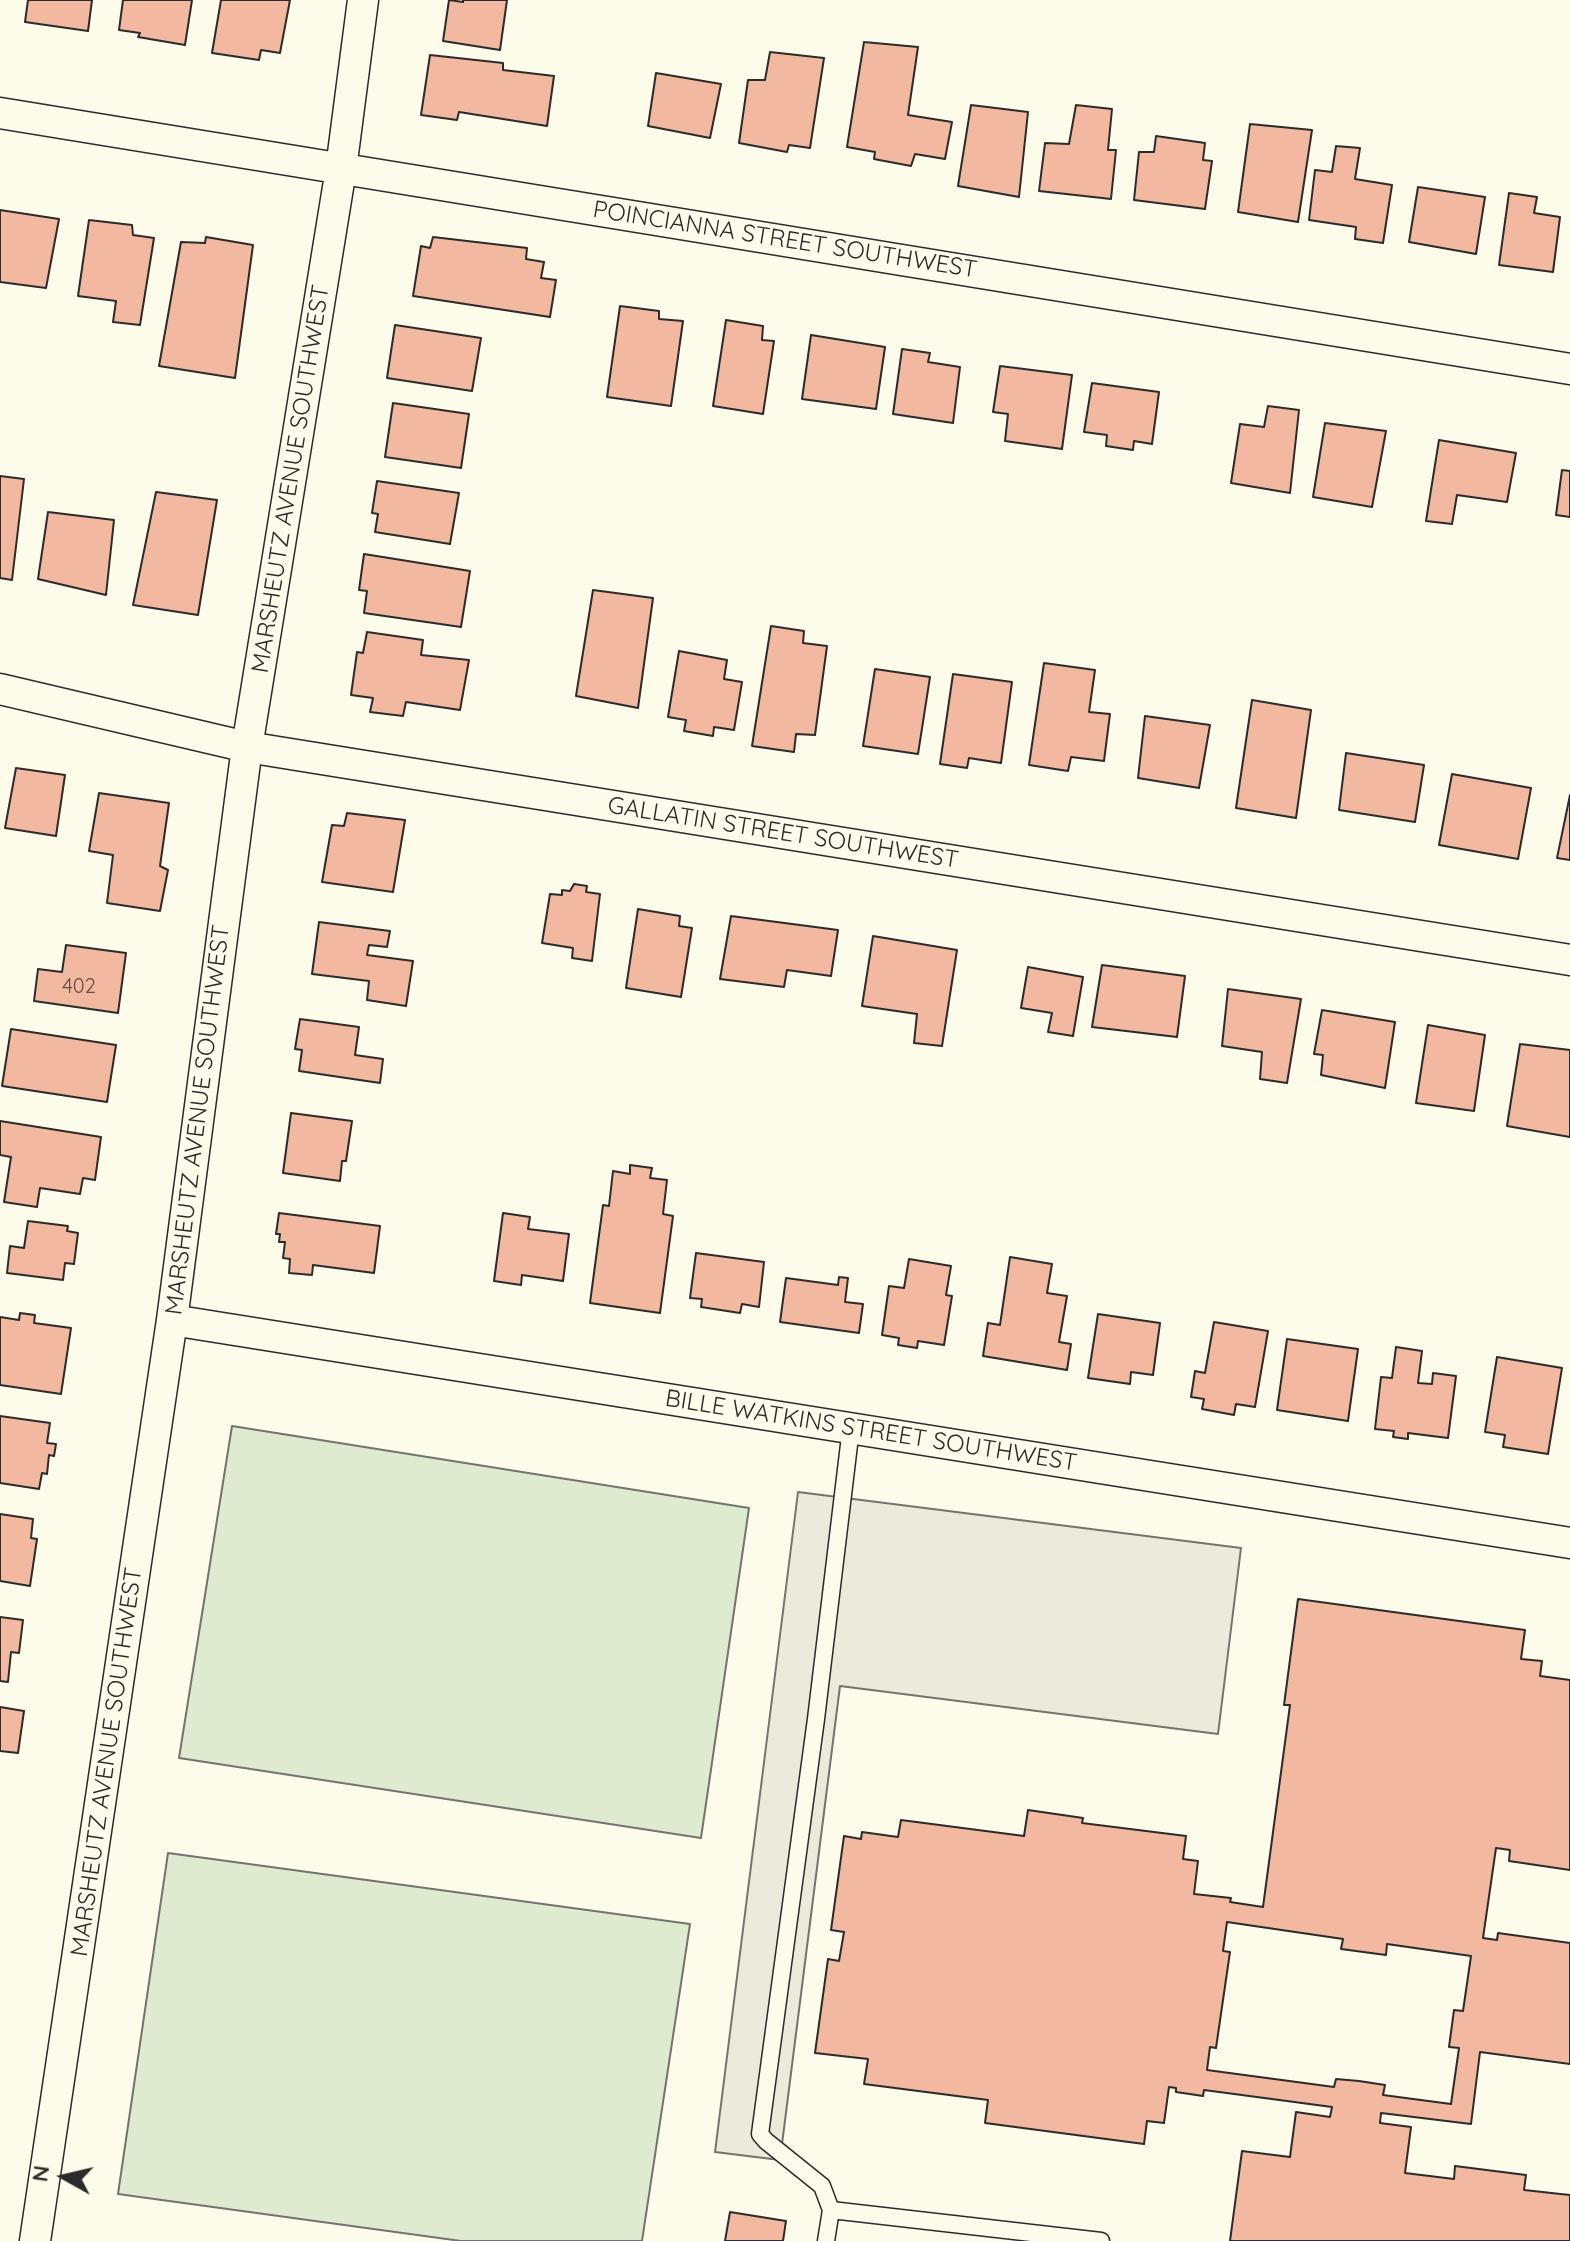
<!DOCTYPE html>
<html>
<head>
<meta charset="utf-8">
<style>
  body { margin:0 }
  #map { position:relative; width:1570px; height:2241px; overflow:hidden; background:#fdfbea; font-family:Quicksand,sans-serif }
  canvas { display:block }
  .north { position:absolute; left:24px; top:2137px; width:80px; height:80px; -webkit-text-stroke:6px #fdfbea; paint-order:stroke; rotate:278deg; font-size:22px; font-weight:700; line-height:32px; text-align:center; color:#2b2b2b }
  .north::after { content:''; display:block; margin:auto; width:28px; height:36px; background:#2b2b2b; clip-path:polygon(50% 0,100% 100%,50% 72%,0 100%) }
</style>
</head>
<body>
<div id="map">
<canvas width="1570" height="2241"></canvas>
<div class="north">N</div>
</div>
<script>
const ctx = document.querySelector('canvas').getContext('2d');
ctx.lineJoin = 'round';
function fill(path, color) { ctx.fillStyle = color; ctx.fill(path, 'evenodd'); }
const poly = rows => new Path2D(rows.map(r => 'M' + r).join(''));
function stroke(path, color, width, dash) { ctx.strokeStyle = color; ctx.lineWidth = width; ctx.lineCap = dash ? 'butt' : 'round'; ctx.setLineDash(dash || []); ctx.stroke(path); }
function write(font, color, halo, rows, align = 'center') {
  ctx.font = font + ' Quicksand,sans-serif'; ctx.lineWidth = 6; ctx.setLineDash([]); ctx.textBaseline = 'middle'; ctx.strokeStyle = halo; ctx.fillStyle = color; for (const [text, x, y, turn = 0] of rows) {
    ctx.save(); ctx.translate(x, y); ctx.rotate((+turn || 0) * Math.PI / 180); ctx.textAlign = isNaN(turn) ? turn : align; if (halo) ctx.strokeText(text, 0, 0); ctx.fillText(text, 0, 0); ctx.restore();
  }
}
const green = poly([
  [232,1426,749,1508,701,1838,179,1758,232,1426],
  [168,1853,690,1924,642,2241,461,2241,118,2194,168,1853]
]);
const parking = poly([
  [798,1492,1241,1548,1218,1734,840,1686,780,2160,715,2152,798,1492]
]);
const building = poly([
  [28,0,92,0,88,31,25,22,28,0],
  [123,0,192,0,185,45,138,37,140,33,119,30,123,0],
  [221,0,290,0,280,53,261,50,259,60,212,53,221,0],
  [449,0,463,2,463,0,507,0,500,50,443,41,449,0],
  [864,42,918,47,908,115,952,122,945,159,915,154,911,166,874,159,875,152,847,147,864,42],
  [770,52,824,58,810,148,789,145,787,152,739,143,748,80,765,80,770,52],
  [430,55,503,63,503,70,554,76,547,126,459,112,457,120,421,115,430,55],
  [656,73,721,84,710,138,648,126,656,73],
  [971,105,1028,112,1019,197,958,186,971,105],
  [1076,105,1112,109,1108,150,1116,150,1111,199,1039,191,1045,143,1069,144,1076,105],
  [1250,124,1312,130,1298,222,1238,212,1250,124],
  [1156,136,1205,143,1203,160,1212,161,1205,209,1134,200,1139,152,1154,152,1156,136],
  [1336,146,1360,148,1355,179,1392,185,1383,243,1355,239,1356,227,1309,220,1315,170,1332,172,1336,146],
  [1418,187,1485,197,1476,254,1409,242,1418,187],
  [1509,193,1537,197,1534,213,1560,217,1553,272,1499,265,1509,193],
  [0,210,59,219,46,288,0,282,0,210],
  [89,220,132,225,133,235,154,238,140,325,113,322,116,301,78,296,89,220],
  [206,237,253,245,235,378,159,366,181,242,205,243,206,237],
  [433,237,527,248,526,259,544,262,541,278,556,280,550,317,413,296,421,246,430,248,433,237],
  [620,306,659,311,659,319,683,321,671,406,607,397,620,306],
  [726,320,763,326,762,340,774,341,763,414,713,406,726,320],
  [395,325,481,338,472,391,387,378,395,325],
  [811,335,885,347,876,409,802,399,811,335],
  [902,349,930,353,928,362,960,367,953,423,893,414,902,349],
  [1000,366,1072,375,1062,449,1005,441,1008,414,993,412,1000,366],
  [1092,383,1159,392,1152,444,1134,441,1133,450,1106,446,1107,435,1084,432,1092,383],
  [393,403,469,414,461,468,385,457,393,403],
  [1268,406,1299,410,1290,493,1231,483,1240,424,1264,427,1268,406],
  [1325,423,1386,431,1372,507,1313,497,1325,423],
  [1439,440,1516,453,1507,502,1457,495,1452,524,1426,521,1439,440],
  [1562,470,1570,471,1570,517,1556,515,1562,470],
  [0,476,24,479,12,580,0,578,0,476],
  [377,481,459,493,450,544,375,532,378,514,372,513,377,481],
  [156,492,217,500,198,615,133,605,156,492],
  [48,512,114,520,106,595,38,579,48,512],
  [364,554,470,571,461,627,364,613,367,591,359,590,364,554],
  [593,590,653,598,638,708,576,696,593,590],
  [771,626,804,631,803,643,827,646,815,735,796,734,794,752,752,746,771,626],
  [367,632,423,640,421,655,469,660,460,710,406,702,403,716,370,712,373,698,351,695,357,652,363,653,367,632],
  [679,651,727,660,724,679,742,682,734,730,714,727,713,736,684,731,686,720,668,717,679,651],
  [1044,663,1095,670,1089,712,1110,714,1104,761,1071,757,1068,771,1029,765,1044,663],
  [875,669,930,677,918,754,863,746,875,669],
  [953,674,1012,682,1001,763,969,758,967,768,940,764,953,674],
  [1252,700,1311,710,1296,818,1236,808,1252,700],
  [1145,716,1210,725,1199,788,1138,778,1145,716],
  [1346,753,1424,765,1415,822,1339,810,1346,753],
  [16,768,65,775,56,836,5,828,16,768],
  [1452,774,1531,788,1518,859,1439,845,1452,774],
  [99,793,169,803,160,866,168,870,160,911,107,903,113,855,89,851,99,793],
  [1570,795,1570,860,1557,858,1570,795],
  [347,813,405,820,393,892,322,882,332,825,344,826,347,813],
  [574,884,587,886,586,892,600,894,592,961,572,958,573,948,542,943,550,894,562,895,562,890,570,891,574,884],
  [638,909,680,916,679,926,692,928,681,997,626,988,638,909],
  [731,916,838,930,831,976,787,970,784,987,720,979,731,916],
  [319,922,390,931,387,947,369,945,367,955,413,961,406,1006,367,1000,369,981,312,974,319,922],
  [873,936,957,950,942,1046,914,1043,917,1014,862,1006,873,936],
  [66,945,126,953,118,1013,34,1001,38,969,62,972,66,945],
  [1102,965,1185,976,1177,1037,1092,1027,1102,965],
  [1028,967,1083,977,1073,1036,1048,1032,1052,1013,1021,1008,1028,967],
  [1228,989,1301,999,1287,1083,1260,1079,1262,1052,1222,1046,1228,989],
  [1322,1010,1395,1022,1385,1088,1321,1075,1323,1055,1314,1054,1322,1010],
  [300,1019,359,1027,355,1055,383,1059,380,1083,299,1071,302,1050,295,1049,300,1019],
  [1428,1025,1485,1035,1474,1111,1416,1103,1428,1025],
  [11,1029,116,1045,107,1102,2,1086,11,1029],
  [1520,1044,1570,1050,1570,1137,1507,1126,1520,1044],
  [291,1113,352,1121,346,1161,342,1161,340,1181,283,1173,291,1113],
  [0,1121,101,1137,95,1180,83,1178,80,1194,40,1188,37,1207,4,1202,11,1157,0,1155,0,1121],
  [630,1165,652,1168,650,1178,667,1180,663,1214,673,1216,660,1313,590,1303,603,1205,609,1206,613,1171,630,1174,630,1165],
  [279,1213,380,1226,374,1273,313,1265,312,1275,289,1273,290,1259,283,1258,285,1242,279,1242,280,1234,276,1234,279,1213],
  [503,1213,530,1217,528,1229,569,1234,563,1281,522,1275,521,1285,494,1281,503,1213],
  [28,1221,68,1226,67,1231,78,1233,74,1264,65,1263,63,1280,7,1273,10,1246,24,1248,28,1221],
  [696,1253,764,1262,759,1307,742,1304,740,1313,701,1307,702,1299,690,1298,696,1253],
  [1010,1257,1052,1264,1047,1293,1067,1296,1059,1342,1071,1344,1067,1370,983,1356,988,1323,1000,1325,1010,1257],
  [909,1259,951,1266,946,1295,952,1296,944,1345,918,1341,917,1348,898,1345,899,1338,882,1335,889,1286,904,1288,909,1259],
  [839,1277,848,1278,845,1302,863,1304,859,1333,780,1322,786,1278,838,1285,839,1277],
  [20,1313,35,1315,34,1323,71,1328,61,1394,0,1385,0,1317,19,1320,20,1313],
  [1098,1314,1160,1323,1153,1375,1131,1372,1130,1384,1088,1378,1098,1314],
  [1214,1322,1268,1331,1255,1407,1236,1404,1234,1415,1202,1409,1204,1399,1191,1397,1195,1371,1205,1373,1214,1322],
  [1287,1339,1358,1349,1348,1421,1277,1410,1287,1339],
  [1396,1347,1422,1351,1418,1383,1432,1384,1433,1373,1456,1376,1448,1438,1408,1433,1408,1439,1393,1437,1394,1431,1375,1429,1381,1377,1392,1378,1396,1347],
  [1497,1357,1562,1368,1548,1454,1503,1447,1505,1435,1485,1432,1497,1357],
  [0,1416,50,1423,47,1443,56,1444,54,1456,49,1455,47,1474,42,1473,39,1489,0,1483,0,1416],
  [0,1514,33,1519,31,1538,37,1539,30,1586,0,1581,0,1514],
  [1298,1599,1525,1630,1521,1659,1542,1661,1540,1676,1570,1680,1570,1870,1509,1861,1510,1850,1496,1848,1483,1938,1497,1940,1498,1933,1570,1943,1570,2064,1480,2052,1471,2124,1381,2113,1380,2123,1411,2127,1405,2173,1454,2179,1455,2166,1526,2175,1524,2190,1570,2195,1570,2241,1230,2241,1242,2151,1290,2157,1296,2112,1330,2117,1332,2107,1204,2090,1203,2096,1176,2092,1176,2088,1169,2087,1164,2123,1147,2121,1144,2144,985,2123,988,2100,864,2084,868,2059,815,2053,828,1959,839,1961,844,1932,831,1930,844,1836,861,1839,862,1832,898,1837,901,1820,1024,1836,1028,1810,1083,1818,1082,1823,1186,1836,1183,1859,1198,1861,1194,1894,1231,1898,1230,1902,1263,1907,1290,1705,1284,1705,1298,1599],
  [1227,1922,1343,1939,1341,1949,1386,1955,1387,1944,1471,1956,1463,2011,1454,2010,1449,2047,1459,2048,1451,2104,1383,2095,1385,2085,1359,2081,1336,2079,1334,2087,1207,2070,1210,2047,1216,2048,1230,1952,1223,1951,1227,1922],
  [0,1617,23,1620,19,1653,11,1652,8,1682,0,1681,0,1617],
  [0,1707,24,1711,18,1753,0,1751,0,1707],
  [730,2212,786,2221,783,2241,725,2241,730,2212]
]);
const lane = poly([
  [831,2210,822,2186,766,2141,760,2134,816,1719,851,1428],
  [826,2241,831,2210,1101,2241]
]);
const street = poly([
  [0,113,1570,369],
  [0,689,247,747,1570,960],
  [172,1320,1570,1543],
  [35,2241,172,1320,247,747,341,169,363,0]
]);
const numberNames = [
  ["402",79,987]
];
const streetNames = [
  ["POINCIANNA STREET SOUTHWEST",785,240,9],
  ["MARSHEUTZ AVENUE SOUTHWEST",291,479,-81],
  ["GALLATIN STREET SOUTHWEST",783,833,9],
  ["MARSHEUTZ AVENUE SOUTHWEST",198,1120,-83],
  ["BILLE WATKINS STREET SOUTHWEST",871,1431,9],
  ["MARSHEUTZ AVENUE SOUTHWEST",107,1762,-82]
];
fill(green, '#deebd1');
stroke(green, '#74746e', 2);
fill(parking, '#eceadb');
stroke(parking, '#74746e', 2);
fill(building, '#f2b8a0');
stroke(building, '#2b2b2b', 2);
stroke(lane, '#2b2b2b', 19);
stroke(street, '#2b2b2b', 33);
stroke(lane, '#fdfbea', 16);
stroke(street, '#fdfbea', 30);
write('20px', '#5d4e48', null, numberNames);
write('24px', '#2b2b2b', '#fdfbea', streetNames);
</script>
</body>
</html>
